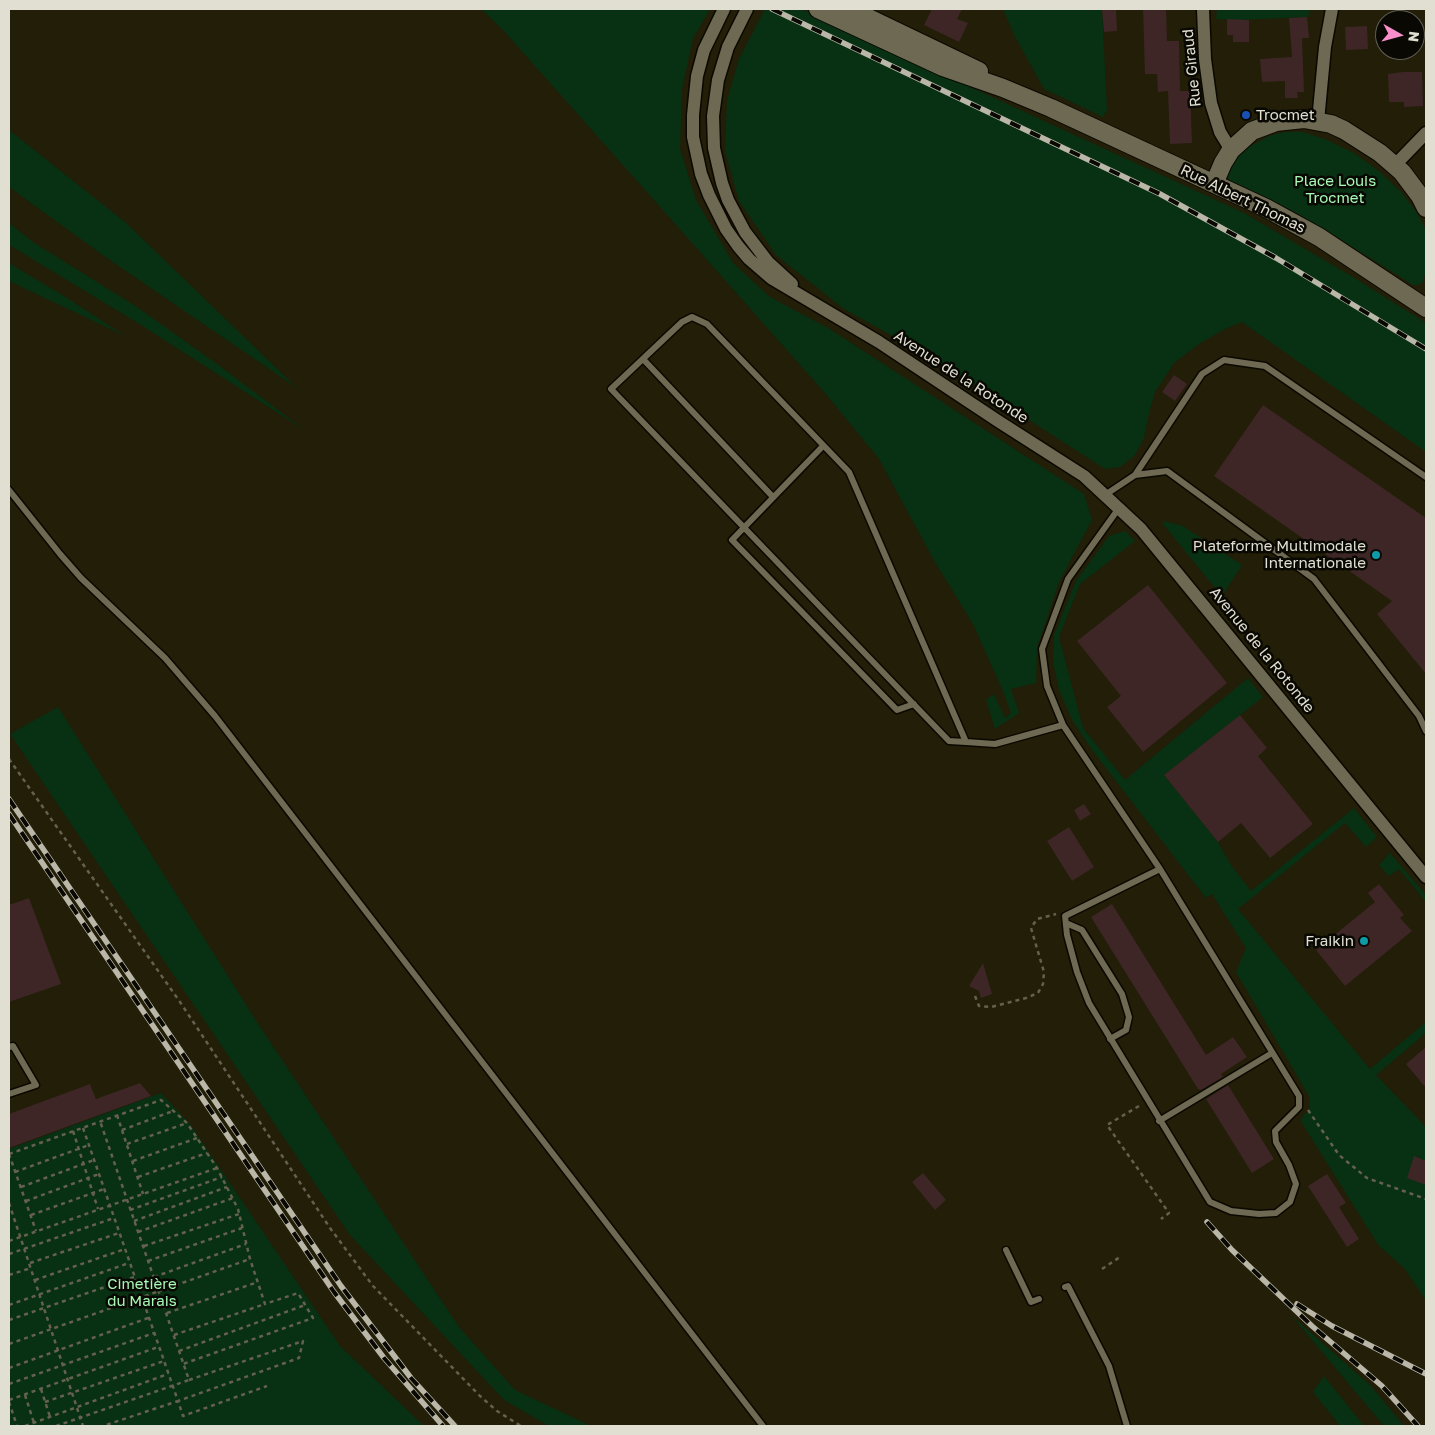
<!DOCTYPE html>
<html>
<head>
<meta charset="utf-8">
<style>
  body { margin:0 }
  #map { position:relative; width:1435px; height:1435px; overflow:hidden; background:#221e08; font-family:"Golos Text",sans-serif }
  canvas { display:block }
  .frame { position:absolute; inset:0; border:10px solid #e1dfd2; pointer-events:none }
  .north { position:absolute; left:1375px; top:10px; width:50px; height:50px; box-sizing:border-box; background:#090802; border:1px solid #5f5e55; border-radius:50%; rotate:97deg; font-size:14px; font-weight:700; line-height:20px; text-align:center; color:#e1dfd2 }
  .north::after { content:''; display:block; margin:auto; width:18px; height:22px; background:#f98fca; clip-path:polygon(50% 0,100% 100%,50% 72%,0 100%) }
</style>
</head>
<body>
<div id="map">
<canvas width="1435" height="1435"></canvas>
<div class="frame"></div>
<div class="north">N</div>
</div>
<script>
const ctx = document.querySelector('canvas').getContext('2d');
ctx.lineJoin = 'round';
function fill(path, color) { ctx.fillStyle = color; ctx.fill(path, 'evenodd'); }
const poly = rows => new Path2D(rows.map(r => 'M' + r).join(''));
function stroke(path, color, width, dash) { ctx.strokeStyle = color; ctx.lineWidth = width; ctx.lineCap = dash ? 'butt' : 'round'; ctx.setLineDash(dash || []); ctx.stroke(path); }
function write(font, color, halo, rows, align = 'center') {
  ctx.font = font + ' "Golos Text",sans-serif'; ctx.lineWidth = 5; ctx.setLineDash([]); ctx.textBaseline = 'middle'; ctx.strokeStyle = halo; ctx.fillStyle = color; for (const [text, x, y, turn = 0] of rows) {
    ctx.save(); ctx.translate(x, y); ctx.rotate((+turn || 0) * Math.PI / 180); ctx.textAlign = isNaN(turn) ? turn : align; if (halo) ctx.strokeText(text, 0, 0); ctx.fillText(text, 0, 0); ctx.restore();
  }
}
const green = poly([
  [481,9,710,9,693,38,682,89,680,149,696,200,733,263,770,297,828,328,1084,494,1092,520,1059,582,1037,647,1036,683,1011,689,1019,713,995,729,986,700,994,694,1005,718,1011,713,1002,689,973,624,935,562,879,459,825,393,653,199,503,30],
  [765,9,801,9,1244,213,1353,277,1426,323,1426,452,1242,322,1225,329,1199,344,1174,363,1155,392,1149,413,1144,438,1135,455,1120,467,1105,469,939,362,844,309,776,255,739,201,725,151,727,101,739,59],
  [1003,9,1102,9,1107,110,1103,117,1044,89,1014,35],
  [1217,9,1310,9,1308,17,1235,20,1216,19],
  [9,130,125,222,297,388,104,256,9,187],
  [1285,132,1303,132,1327,140,1354,153,1380,172,1401,192,1417,213,1425,228,1426,272,1423,282,1419,285,1413,285,1324,229,1291,210,1229,181,1227,172,1232,161,1245,149,1269,136],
  [9,223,33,242,137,307,217,364,306,431,141,325,9,245],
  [9,263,67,298,125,336,9,281],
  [1164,521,1183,526,1242,565,1222,596,1193,561,1163,524],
  [1125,531,1135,541,1080,584,1059,637,1083,728,1125,780,1248,678,1263,697,1164,775,1218,842,1231,865,1251,891,1354,808,1377,837,1366,847,1345,823,1238,909,1370,1069,1426,1022,1426,1033,1376,1075,1426,1127,1426,1301,1405,1269,1379,1246,1300,1120,1310,1108,1309,1096,1236,972,1246,948,1212,894,1206,898,1092,750,1072,720,1059,690,1053,662,1054,635,1076,581,1109,536],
  [58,707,255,1019,459,1327,515,1390,591,1426,549,1426,504,1400,350,1235,10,734],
  [1390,853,1426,895,1426,902,1399,869,1389,876,1379,865],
  [161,1093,190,1124,340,1346,424,1426,9,1426,9,1149],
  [1292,1316,1371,1386,1404,1426,1384,1426],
  [1324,1376,1364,1426,1340,1426,1313,1392]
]);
const building = poly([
  [932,9,962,9,957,19,968,23,959,42,924,25],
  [1102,9,1116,9,1117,31,1104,32],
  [1143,9,1166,9,1167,41,1179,41,1180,91,1190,91,1192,143,1170,144,1168,91,1158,92,1157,74,1145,74],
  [1307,17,1309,38,1302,38,1304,92,1297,92,1298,98,1285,98,1285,81,1262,82,1260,59,1292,57,1289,18],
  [1227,19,1249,20,1249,42,1233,42,1233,35,1227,35],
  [1367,26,1368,49,1346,50,1345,27],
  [1403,72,1422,72,1423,106,1404,107,1404,102,1389,102,1388,74],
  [1174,375,1187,384,1175,401,1162,392],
  [1263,405,1426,518,1426,674,1377,614,1392,601,1214,476],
  [1148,585,1227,683,1143,752,1107,707,1121,696,1077,641],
  [1240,715,1267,748,1258,756,1313,824,1270,858,1241,823,1218,842,1164,775],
  [1084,804,1091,814,1080,821,1074,810],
  [1069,827,1094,867,1072,881,1047,841],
  [1379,884,1404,915,1400,918,1412,931,1345,986,1316,950,1375,902,1368,893],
  [29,898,61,984,9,1002,9,905],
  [1112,904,1206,1055,1233,1037,1247,1057,1221,1074,1223,1077,1201,1090,1198,1089,1091,917],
  [983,963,992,994,981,998,979,991,969,986],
  [1426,1047,1426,1088,1406,1064],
  [140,1083,151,1096,9,1148,9,1114,90,1084,96,1099],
  [1228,1085,1274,1159,1252,1173,1206,1099],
  [1414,1156,1426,1161,1426,1185,1407,1178],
  [923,1173,946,1200,935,1210,912,1182],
  [1327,1174,1346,1203,1339,1207,1359,1239,1347,1247,1308,1186]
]);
const path = poly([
  [9,759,180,1002,330,1228,373,1286,480,1396,497,1411,521,1426],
  [975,996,979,1006,991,1007,1026,998,1038,993,1043,984,1044,972,1031,928,1037,919,1056,914],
  [1139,1106,1107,1125,1169,1213,1161,1219],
  [1308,1110,1339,1155,1367,1178,1426,1199],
  [117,1115,143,1194],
  [83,1128,178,1401,103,1426],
  [122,1130,173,1111],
  [73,1131,98,1209],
  [127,1144,187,1123],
  [9,1154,161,1100,187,1123,217,1168,238,1209,250,1259,265,1304,298,1293,313,1318,183,1364],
  [9,1154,36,1231],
  [133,1161,197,1138],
  [15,1172,89,1145],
  [138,1177,207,1153],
  [21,1187,94,1160],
  [26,1201,99,1174],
  [9,1203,83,1426],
  [130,1210,222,1177],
  [31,1215,104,1189],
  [134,1221,227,1187],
  [138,1232,233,1198],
  [9,1241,217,1168],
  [144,1246,239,1214],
  [9,1254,114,1218],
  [148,1261,242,1228],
  [30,1263,119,1233],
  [1102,1269,1120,1257],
  [9,1275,31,1268],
  [154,1277,246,1244],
  [35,1280,125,1249],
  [9,1305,129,1263],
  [167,1313,258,1282],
  [9,1320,134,1277],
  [174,1335,265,1304],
  [9,1344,250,1259],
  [179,1351,305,1305],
  [9,1368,148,1318],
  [189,1380,303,1341,299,1358,178,1401,183,1416,267,1386],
  [9,1384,154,1333],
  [41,1389,50,1417],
  [25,1395,34,1423],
  [9,1400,158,1347],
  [9,1402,17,1426],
  [45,1402,164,1361],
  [25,1426,168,1374],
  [56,1426,189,1380,100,1121]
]);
const lane = poly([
  [643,359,773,497],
  [823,446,732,540,897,710,914,704],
  [1135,475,1167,471,1314,579,1419,716,1426,731],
  [9,490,60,554,81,578,165,658,215,716,763,1426],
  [1105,495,1135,475,1202,374,1224,360,1265,366,1426,477],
  [1119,508,1068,579,1042,649,1047,686,1063,725,1160,869,1299,1096,1299,1107,1275,1131,1276,1142,1289,1165,1296,1184,1290,1202,1276,1213,1259,1214,1231,1211,1210,1202,1089,1003,1077,972,1067,935,1065,916,1160,869],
  [966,742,849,472,707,324,692,317,682,322,611,389,949,741,966,742,995,744,1063,725],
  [1066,923,1082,930,1122,994,1129,1017,1126,1030,1110,1039],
  [9,1047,13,1046,36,1085,9,1094],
  [1159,1121,1272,1053],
  [1006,1250,1031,1302,1039,1299],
  [1065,1287,1068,1286,1109,1366,1127,1426]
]);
const street = poly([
  [724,9,704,50,697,76,693,115,693,137,701,174,709,195,726,229,738,246,749,259,771,278,879,342,998,421,1084,476,1141,529,1426,877],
  [747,9,728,47,718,80,713,116,714,148,722,183,728,200,745,232,768,262,792,284],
  [1203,9,1205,59,1211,103,1220,132,1231,150],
  [1318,121,1325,47,1332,9],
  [1395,165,1426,133]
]);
const secondary = poly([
  [818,9,943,67,1003,88,1051,108,1266,208,1319,237,1426,308],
  [850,9,979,71],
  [1214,184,1223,163,1231,150,1252,131,1276,122,1304,119,1331,124,1344,130,1380,153,1402,172,1420,196,1426,208]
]);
const rail = poly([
  [772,9,1160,194,1276,258,1426,349],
  [9,799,341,1286,411,1378,455,1426],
  [9,814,334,1292,384,1358,443,1426],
  [1207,1222,1232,1250,1312,1326,1382,1386,1418,1426],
  [1297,1304,1332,1326,1426,1374]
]);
const markers = [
  [1246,115,5,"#1a4fb4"],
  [1376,555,5,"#0f9aa8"],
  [1364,941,5,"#0f9aa8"]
];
const streetNames = [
  ["Rue Giraud",1192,68,-96],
  ["Rue Albert Thomas",1243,199,26],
  ["Avenue de la Rotonde",961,377,33],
  ["Avenue de la Rotonde",1262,650,51]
];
const poiNames = [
  ["Trocmet",1256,115,"left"],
  ["Plateforme Multimodale",1366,546],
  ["Internationale",1366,563],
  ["Fraikin",1354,941]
];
const parkNames = [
  ["Place Louis",1335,181],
  ["Trocmet",1335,198],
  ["Cimetière",142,1284],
  ["du Marais",142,1301]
];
fill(green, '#083013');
fill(building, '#3d2625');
stroke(lane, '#0b0800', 9);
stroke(street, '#0b0800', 15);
stroke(secondary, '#0b0800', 20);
stroke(path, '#65614e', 2.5, [4, 4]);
stroke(lane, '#6d6952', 6);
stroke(street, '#6d6952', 12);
stroke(secondary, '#6d6952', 18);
stroke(rail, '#bab7a8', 5.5);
stroke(rail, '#090802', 4, [11]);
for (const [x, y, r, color] of markers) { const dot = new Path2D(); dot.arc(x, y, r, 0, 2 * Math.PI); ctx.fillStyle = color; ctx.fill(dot); stroke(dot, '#090802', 2); }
write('15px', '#e1dfd2', '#090802', streetNames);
write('15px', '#e1dfd2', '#090802', poiNames, 'right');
write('15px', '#a6fab5', '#090802', parkNames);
</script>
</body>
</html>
